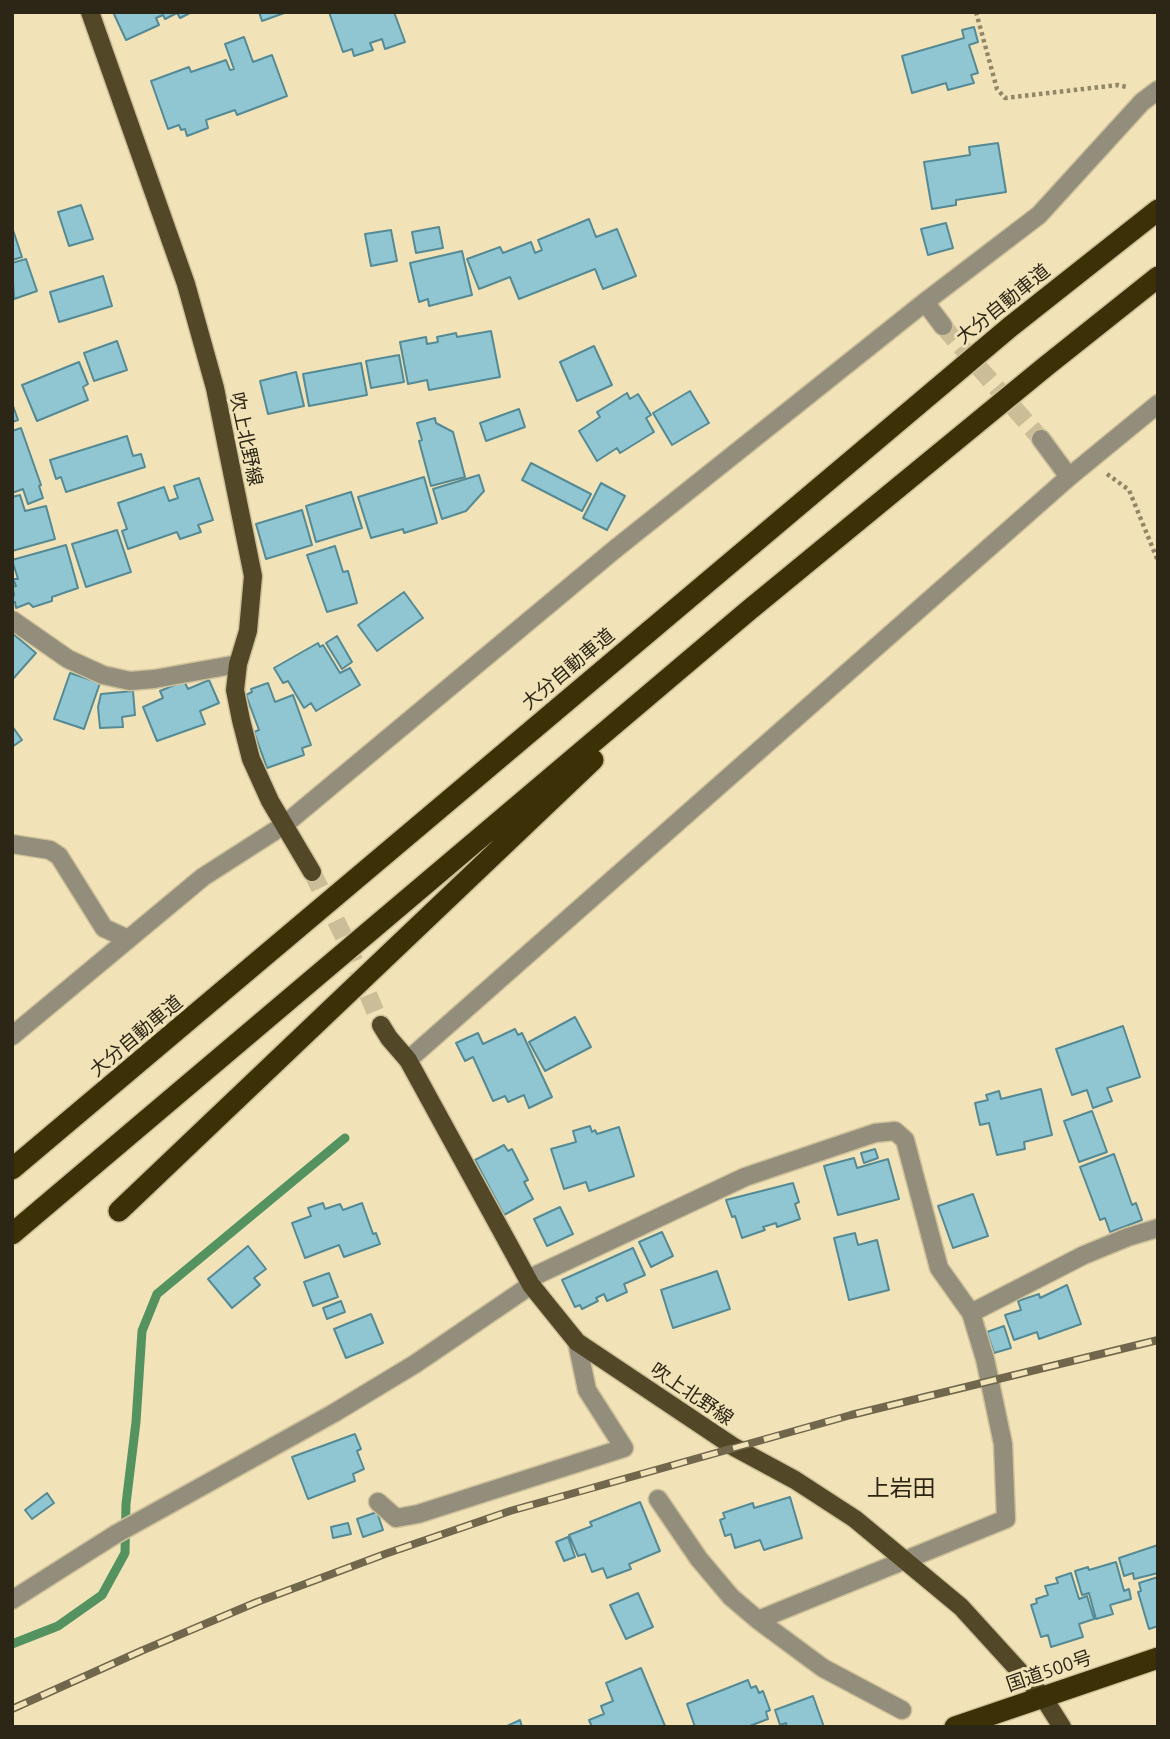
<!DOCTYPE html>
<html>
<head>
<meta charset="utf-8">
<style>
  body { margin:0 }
  #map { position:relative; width:1170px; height:1739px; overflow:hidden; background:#f1e3b7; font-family:Ubuntu,sans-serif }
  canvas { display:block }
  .frame { position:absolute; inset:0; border:14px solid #2c2616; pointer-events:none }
</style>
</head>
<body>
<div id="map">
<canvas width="1170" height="1739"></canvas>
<div class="frame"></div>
</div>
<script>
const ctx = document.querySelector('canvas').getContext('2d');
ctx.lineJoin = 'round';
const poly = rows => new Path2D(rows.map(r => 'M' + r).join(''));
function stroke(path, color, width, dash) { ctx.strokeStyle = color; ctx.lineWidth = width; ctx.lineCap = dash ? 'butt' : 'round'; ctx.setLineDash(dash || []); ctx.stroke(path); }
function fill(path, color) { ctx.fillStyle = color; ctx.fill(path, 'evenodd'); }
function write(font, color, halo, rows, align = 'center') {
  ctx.font = font + ' Ubuntu,"Noto Sans JP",sans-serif'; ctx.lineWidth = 6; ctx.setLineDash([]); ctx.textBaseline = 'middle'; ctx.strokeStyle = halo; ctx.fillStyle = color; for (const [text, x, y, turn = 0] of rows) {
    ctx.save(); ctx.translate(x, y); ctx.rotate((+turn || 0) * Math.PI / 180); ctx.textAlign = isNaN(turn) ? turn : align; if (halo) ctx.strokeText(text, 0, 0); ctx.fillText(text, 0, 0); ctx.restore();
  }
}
const stream = poly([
  [12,1644,58,1626,102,1595,125,1553,126,1504,136,1422,142,1331,157,1294,345,1138]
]);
const building = poly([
  [113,12,192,12,180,18,177,13,165,19,163,15,156,18,159,25,126,40,113,12],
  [259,12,287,12,262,21,259,12],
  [329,12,394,12,405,42,385,49,382,39,370,43,373,50,354,56,352,49,343,52,329,12],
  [974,27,978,42,969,45,978,73,971,75,974,83,948,90,946,83,912,93,902,56,964,38,962,30,974,27],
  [244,37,253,62,272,55,287,96,237,115,235,110,206,120,208,128,187,136,185,129,181,130,179,125,168,129,151,81,189,67,191,72,226,60,230,70,234,69,225,44,244,37],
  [998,143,1006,192,956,200,956,205,932,209,924,162,970,155,969,147,998,143],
  [81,205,93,239,69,246,58,212,81,205],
  [589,219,596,237,617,229,636,276,603,289,595,269,519,299,510,277,479,289,467,259,500,247,503,253,531,242,535,253,542,250,538,240,589,219],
  [946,223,953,248,928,255,921,229,946,223],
  [12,227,22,257,12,260,12,227],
  [439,227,443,248,416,253,412,232,439,227],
  [391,230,397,261,371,266,365,234,391,230],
  [462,251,472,295,429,306,428,299,419,302,410,263,462,251],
  [26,259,37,291,14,299,12,263,26,259],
  [103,276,112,306,59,322,50,292,103,276],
  [491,331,500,377,429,390,427,380,408,384,400,342,426,337,427,344,438,342,437,337,456,333,457,337,491,331],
  [117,341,127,370,94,381,84,353,117,341],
  [594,346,612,385,577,401,560,362,594,346],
  [399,355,404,382,371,388,366,361,399,355],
  [79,362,88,384,83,387,88,400,37,421,22,385,79,362],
  [361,363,367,395,309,406,303,374,361,363],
  [296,372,304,406,268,414,260,381,296,372],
  [690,391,709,423,672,445,653,413,690,391],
  [627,393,630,399,638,394,651,415,646,418,654,432,620,453,617,448,597,461,579,431,600,417,597,412,627,393],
  [12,403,18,420,12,422,12,403],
  [519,409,525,427,486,441,480,423,519,409],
  [435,418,436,423,453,432,465,477,431,486,419,441,422,440,417,423,435,418],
  [21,428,41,485,39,486,43,498,28,504,23,489,12,493,12,431,21,428],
  [127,436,133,456,141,454,145,467,66,492,61,477,56,479,50,460,127,436],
  [531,463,591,494,582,511,522,480,531,463],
  [479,475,484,491,466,511,442,519,433,489,479,475],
  [424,477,437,523,404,533,403,529,371,538,358,497,424,477],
  [199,478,213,520,198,525,201,532,180,539,177,532,128,549,122,531,127,529,118,503,164,487,169,501,178,498,174,486,199,478],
  [601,483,625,496,607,530,583,518,601,483],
  [351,492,362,528,316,542,306,506,351,492],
  [20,495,25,511,46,506,55,539,12,551,12,497,20,495],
  [302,510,312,545,266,559,256,524,302,510],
  [117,530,131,572,86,587,72,544,117,530],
  [66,545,78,588,52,597,52,601,33,607,29,603,16,608,15,602,12,603,14,594,12,587,16,586,13,579,18,579,12,560,66,545],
  [335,546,343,572,348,571,357,603,327,612,307,555,335,546],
  [404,592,423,618,377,651,358,625,404,592],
  [12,633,36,653,12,680,12,633],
  [337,636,352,662,342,669,326,643,337,636],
  [318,643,320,647,323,645,340,673,350,668,360,685,316,711,311,703,304,708,288,681,283,683,274,668,318,643],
  [70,673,100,683,84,729,54,719,70,673],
  [209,680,219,703,200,711,205,724,157,741,143,707,163,698,160,691,184,681,188,689,209,680],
  [268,683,275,702,293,695,311,745,302,748,304,755,267,768,254,732,259,730,246,695,252,692,251,689,268,683],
  [133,691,135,715,122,717,123,727,100,728,98,707,101,694,133,691],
  [12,726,22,740,12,747,12,726],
  [575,1017,591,1047,545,1071,529,1042,575,1017],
  [1123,1026,1140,1077,1107,1088,1112,1101,1093,1108,1087,1090,1072,1095,1056,1049,1123,1026],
  [515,1029,518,1035,522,1033,552,1097,529,1108,524,1095,508,1102,505,1096,493,1101,473,1057,465,1061,456,1043,478,1033,483,1044,515,1029],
  [1041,1089,1052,1135,1024,1142,1025,1149,997,1155,989,1123,980,1125,975,1103,988,1100,986,1095,999,1091,1001,1099,1041,1089],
  [1092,1111,1107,1152,1079,1162,1064,1121,1092,1111],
  [590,1126,592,1132,595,1130,597,1134,619,1127,634,1176,589,1191,586,1182,564,1189,551,1149,576,1142,573,1131,590,1126],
  [504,1145,508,1151,512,1149,528,1180,524,1182,533,1199,504,1215,475,1160,504,1145],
  [875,1149,878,1158,864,1163,861,1153,875,1149],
  [1114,1154,1132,1205,1136,1203,1142,1220,1110,1232,1105,1218,1100,1220,1080,1167,1114,1154],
  [854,1158,857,1168,888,1159,899,1199,838,1215,824,1166,854,1158],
  [793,1183,799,1202,795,1204,800,1219,777,1227,776,1223,763,1227,765,1230,742,1238,735,1216,732,1217,726,1200,793,1183],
  [973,1194,988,1236,953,1248,938,1206,973,1194],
  [323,1203,325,1209,340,1204,343,1210,362,1203,373,1234,376,1233,380,1244,344,1257,339,1245,305,1258,292,1223,311,1216,308,1208,323,1203],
  [560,1207,573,1234,547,1246,534,1219,560,1207],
  [662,1232,673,1256,651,1267,639,1242,662,1232],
  [855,1233,858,1245,877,1240,889,1290,849,1300,834,1238,855,1233],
  [248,1246,266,1269,254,1278,260,1285,232,1308,208,1279,248,1246],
  [633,1248,645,1275,624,1284,627,1292,607,1301,604,1294,596,1298,598,1301,582,1309,580,1305,575,1307,562,1280,633,1248],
  [717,1271,730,1309,673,1328,661,1290,717,1271],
  [329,1273,338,1297,313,1306,304,1282,329,1273],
  [1067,1285,1081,1324,1039,1339,1037,1332,1014,1340,1005,1315,1021,1310,1018,1301,1039,1294,1040,1298,1067,1285],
  [341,1301,345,1312,327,1319,323,1308,341,1301],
  [371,1314,383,1343,346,1358,334,1329,371,1314],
  [1004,1326,1011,1348,994,1353,987,1332,1004,1326],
  [355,1434,361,1449,357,1451,364,1469,353,1474,355,1481,308,1499,292,1457,355,1434],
  [47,1493,54,1503,32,1519,25,1510,47,1493],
  [790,1497,802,1538,764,1550,760,1540,735,1548,731,1534,725,1536,720,1520,725,1518,723,1513,753,1503,754,1508,790,1497],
  [640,1502,660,1551,629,1564,631,1569,607,1578,603,1568,592,1572,585,1554,578,1556,569,1535,592,1526,590,1522,640,1502],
  [377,1512,383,1530,363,1537,357,1519,377,1512],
  [348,1523,351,1534,333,1538,331,1527,348,1523],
  [568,1537,575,1557,564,1561,556,1542,568,1537],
  [1158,1545,1158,1573,1134,1579,1133,1573,1124,1576,1119,1558,1158,1545],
  [1116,1562,1124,1591,1129,1589,1131,1599,1110,1605,1113,1614,1096,1619,1089,1593,1082,1595,1075,1571,1088,1567,1089,1570,1116,1562],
  [1071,1573,1079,1599,1087,1596,1094,1619,1079,1624,1083,1637,1051,1647,1048,1635,1041,1637,1031,1605,1037,1603,1036,1599,1048,1595,1045,1586,1058,1583,1056,1578,1071,1573],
  [1158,1577,1158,1626,1149,1629,1138,1592,1141,1591,1139,1583,1158,1577],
  [638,1593,653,1627,626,1639,610,1605,638,1593],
  [641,1668,665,1726,592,1727,589,1720,604,1714,601,1706,613,1701,606,1683,641,1668],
  [748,1680,751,1688,756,1686,759,1693,763,1691,770,1710,766,1712,768,1719,747,1727,695,1727,687,1704,748,1680],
  [813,1696,824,1727,787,1727,786,1723,780,1725,775,1710,813,1696],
  [520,1720,522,1727,505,1727,520,1720]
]);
const minorTunnel = poly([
  [943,326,1041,439]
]);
const majorTunnel = poly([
  [312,872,344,937,381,1025]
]);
const path = poly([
  [976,12,997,89,1005,98,1118,85,1127,87],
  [1107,474,1129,490,1158,561]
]);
const minor = poly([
  [925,302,943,326],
  [1041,439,1069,477],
  [12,620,68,659,103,675,130,681,154,679,238,664],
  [12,844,50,850,59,856,104,928,128,939],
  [12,1036,203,877,284,825,614,550,925,302,1039,215,1142,102,1158,90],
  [408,1060,1069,477,1158,404],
  [528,1279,745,1177,875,1133,895,1131,905,1140,939,1268,971,1313,1084,1255,1128,1237,1158,1228],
  [658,1499,699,1559,731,1597,758,1620,823,1668,902,1710],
  [378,1502,396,1518,418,1514,624,1448,587,1390,577,1342],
  [12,1600,116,1534,334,1413,415,1364,531,1285],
  [758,1620,1006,1519,1003,1444,985,1359,971,1313]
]);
const major = poly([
  [90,12,186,284,215,388,253,576,248,631,238,664,235,690,241,720,251,759,270,801,312,872],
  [381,1025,389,1038,408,1060,531,1285,577,1342,734,1447,795,1480,855,1519,961,1607,1043,1697,1062,1727]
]);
const highway = poly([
  [12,1169,1010,327,1158,210],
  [119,1211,593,760],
  [12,1234,748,611,1045,367,1158,277],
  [955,1727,1158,1658]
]);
const rail = poly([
  [12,1709,141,1651,257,1602,385,1554,510,1511,851,1415,1158,1340]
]);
const streetNames = [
  ["大分自動車道",1003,304,-39],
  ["吹上北野線",246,439,78],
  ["大分自動車道",568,669,-40],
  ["大分自動車道",136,1036,-40],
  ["吹上北野線",692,1394,34],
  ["国道500号",1049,1671,-19]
];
const quarterNames = [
  ["上岩田",901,1488]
];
stroke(stream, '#549260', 9);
fill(building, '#8fc6d1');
stroke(building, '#558a95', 2);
stroke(minorTunnel, '#cabd97', 18, [18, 9]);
stroke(majorTunnel, '#cabd97', 18, [18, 9]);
stroke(minor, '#cec19a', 21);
stroke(major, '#cec19a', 21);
stroke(highway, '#cec19a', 24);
stroke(path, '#918768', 4.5, [3.5, 3.5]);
stroke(minor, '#938d7c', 18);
stroke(major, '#524828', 18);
stroke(highway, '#3c3006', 21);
stroke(rail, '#70674d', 8);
stroke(rail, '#f1e3b7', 5, [16]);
write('19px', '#2c2616', '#f1e3b7', streetNames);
write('23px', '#2c2616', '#f1e3b7', quarterNames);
</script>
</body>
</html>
